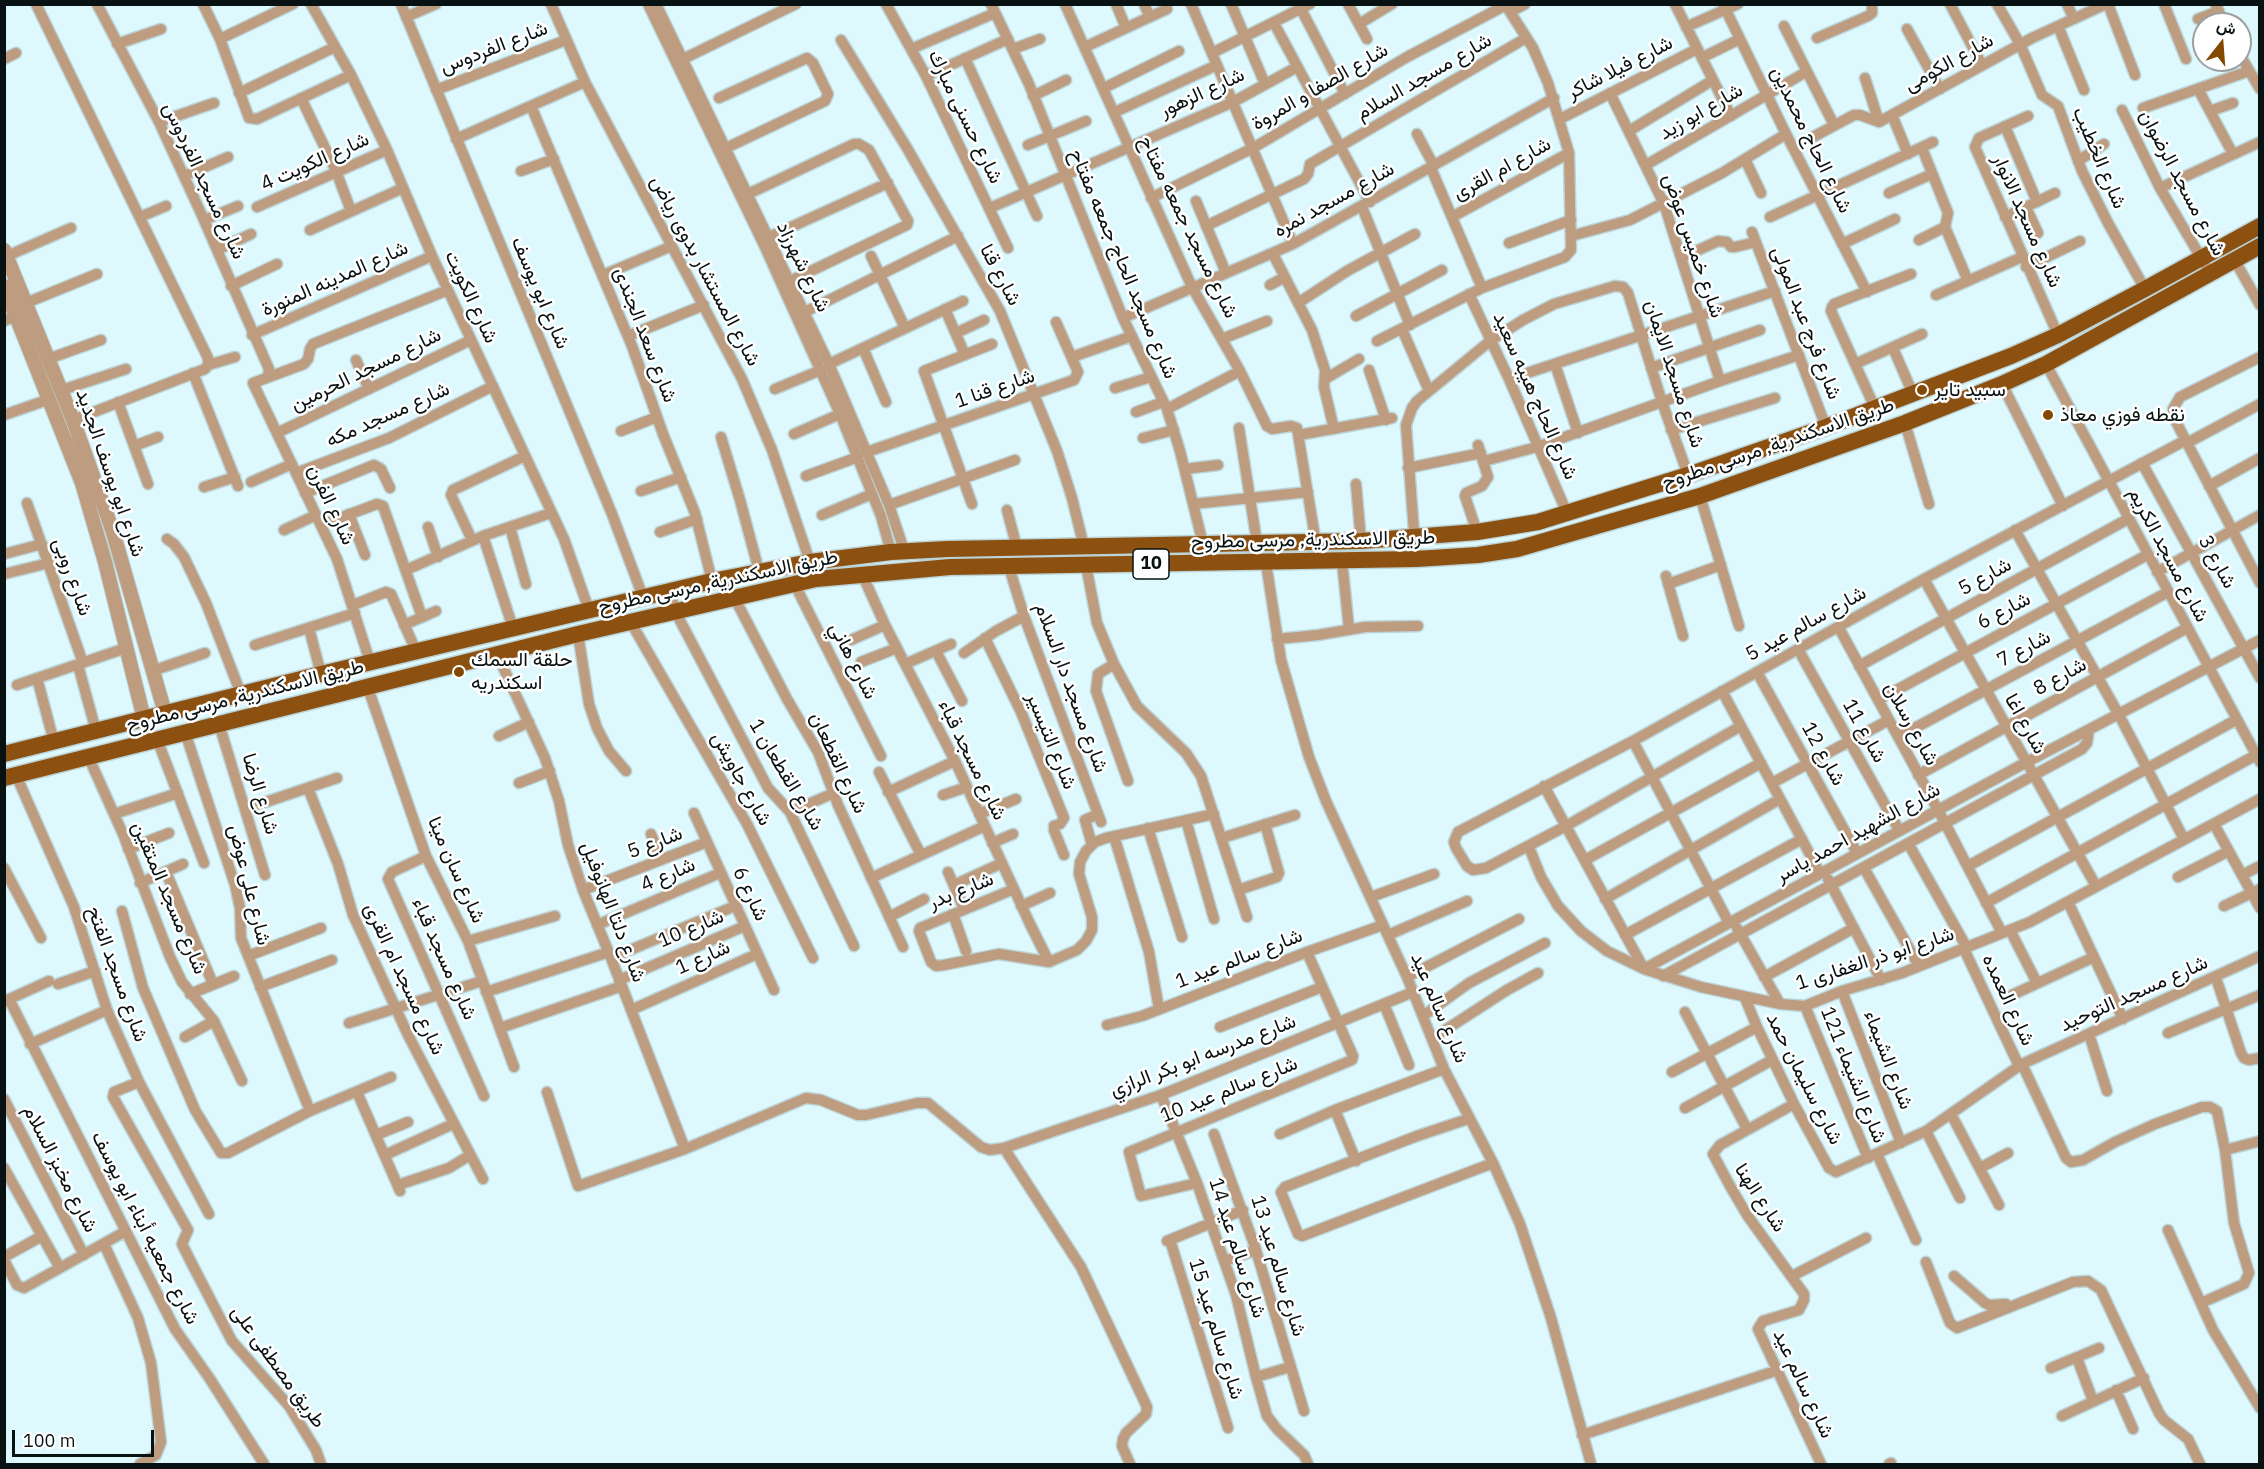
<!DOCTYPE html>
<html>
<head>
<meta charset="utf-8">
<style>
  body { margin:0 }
  #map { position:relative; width:2264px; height:1469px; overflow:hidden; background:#def9fd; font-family:"IBM Plex Sans",Vazirmatn,sans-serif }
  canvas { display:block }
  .frame { position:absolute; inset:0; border:6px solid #091213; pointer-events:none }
  .north { position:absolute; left:2192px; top:12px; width:60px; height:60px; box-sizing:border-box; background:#fff; border:2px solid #9da0a1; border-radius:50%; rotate:17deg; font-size:16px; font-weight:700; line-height:24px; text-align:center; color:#091213 }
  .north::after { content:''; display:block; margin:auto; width:21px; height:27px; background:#844900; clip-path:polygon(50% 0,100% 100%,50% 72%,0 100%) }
  .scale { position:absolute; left:12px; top:1430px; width:142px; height:27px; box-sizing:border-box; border:3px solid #091213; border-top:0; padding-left:8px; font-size:18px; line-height:21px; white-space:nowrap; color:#091213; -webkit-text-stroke:4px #fff; paint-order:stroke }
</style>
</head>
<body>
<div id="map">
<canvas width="2264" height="1469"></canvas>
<div class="frame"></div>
<div class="north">ش</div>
<div class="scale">100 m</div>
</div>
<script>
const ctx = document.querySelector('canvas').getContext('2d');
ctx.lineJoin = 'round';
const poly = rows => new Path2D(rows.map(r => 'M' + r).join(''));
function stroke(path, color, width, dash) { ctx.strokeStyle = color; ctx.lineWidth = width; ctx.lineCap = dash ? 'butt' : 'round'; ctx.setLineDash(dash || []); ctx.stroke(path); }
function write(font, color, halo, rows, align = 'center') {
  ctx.font = font + ' "IBM Plex Sans",Vazirmatn,sans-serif'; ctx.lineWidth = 5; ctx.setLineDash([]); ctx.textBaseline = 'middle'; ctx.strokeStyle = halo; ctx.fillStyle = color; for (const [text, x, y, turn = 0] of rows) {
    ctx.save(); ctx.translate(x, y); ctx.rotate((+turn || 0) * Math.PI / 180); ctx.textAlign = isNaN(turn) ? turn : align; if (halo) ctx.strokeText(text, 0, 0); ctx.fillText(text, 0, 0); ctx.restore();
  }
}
const minor = poly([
  [36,4,208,358,208,365],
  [97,4,159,122,200,211,269,369,268,376],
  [203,4,220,39,249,118,257,119,351,75],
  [311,4,351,75,387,150,432,256,564,539,589,610],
  [401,4,612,514,643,597],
  [551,4,585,82,742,379,772,450,810,562],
  [648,4,765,247,840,414,881,516,891,552],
  [656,4,829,364,889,505,904,550],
  [886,4,926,76,1008,248],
  [991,4,1029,84,1123,318,1167,409,1180,451,1203,544],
  [1065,4,1192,287,1240,371,1267,426,1272,429,1291,426,1297,428,1316,543],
  [1116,4,1126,28],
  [1144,4,1150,17],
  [1191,4,1293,244],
  [1231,4,1265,84],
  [1348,4,1367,39],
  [1675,4,1731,116],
  [1723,4,1786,134,1867,292],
  [1950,4,1982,65],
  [1997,4,2020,44,2042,95,2058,106,2082,171,2108,223,2145,289],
  [2067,4,2074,19],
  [2108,4,2135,75],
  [2164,4,2186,59],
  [2216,5,2224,24],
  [1301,9,1345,94],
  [1510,12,1525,4],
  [406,17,436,4],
  [2198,19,2219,11],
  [1274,23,1370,202],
  [1359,24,1392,4],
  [1784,26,1834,125],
  [2058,26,2084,90],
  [1686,27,1738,4],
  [1907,29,1940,89],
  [1817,38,1868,16,1872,13,1872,4],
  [220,39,293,4],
  [841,40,907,148,1000,311,1057,451,1072,498,1084,547],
  [117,44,161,29],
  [1085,47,1167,9],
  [911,49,995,13],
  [1013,49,1040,39],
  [1212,53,1310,4],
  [2240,55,2260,89],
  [1703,57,1740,39],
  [965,58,1037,216],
  [4,59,16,53],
  [683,59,796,4],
  [926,76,1008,39],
  [1865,78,1879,122],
  [1104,88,1179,51],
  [2198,89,2233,154],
  [436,90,566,40],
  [239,93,335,47],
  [1610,93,1664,204,1720,381],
  [1033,96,1066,80],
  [301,98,336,171,351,211],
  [719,98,807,58,813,63,828,94,825,101,726,148],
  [531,106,632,346,663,434,695,513,712,581],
  [2143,108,2249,71],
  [2122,110,2160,188,2210,273],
  [2210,111,2233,103],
  [1115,112,1217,65],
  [1892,115,1908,154],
  [2028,116,1979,138,1975,147,2058,335],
  [1560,119,1697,49],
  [159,122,214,103],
  [2005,126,2037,202],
  [1629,131,1713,80],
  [1417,134,1434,166],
  [1811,138,1854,115,1860,115,1879,122,2032,38,2106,4],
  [456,139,585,82],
  [1028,145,1086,121],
  [1745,159,1761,193],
  [2078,161,2104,144],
  [1646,165,1806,72],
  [1431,168,1482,288],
  [521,171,554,159],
  [184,176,228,157],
  [2160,188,2260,142],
  [1889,193,1932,174],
  [748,194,854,144,859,144,869,150,908,221,907,225,790,281],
  [1151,198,1253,148,1407,57,1506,5],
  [1196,201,1226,273],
  [257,207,387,150],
  [1362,207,1410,325],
  [2026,207,2038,233],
  [990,208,1233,102,1297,67],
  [140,217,166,206],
  [1452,217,1569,153],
  [1770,217,1933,142],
  [2005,217,2055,193],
  [204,220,238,206],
  [1206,226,1304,179,1308,174,1310,164,1526,38],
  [1945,227,1968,281],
  [310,230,403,188],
  [1752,232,1826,427],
  [1571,236,1630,220,1722,173,1786,134],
  [769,237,888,183],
  [1919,240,1945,227,1948,213,1922,148],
  [1509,243,1571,220],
  [1842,244,1895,219],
  [217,250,251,234],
  [1273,254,1312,330,1325,370,1324,387,1334,429],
  [7,256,71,228],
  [871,256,905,328],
  [1681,258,1718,241,1727,242,1731,247,1735,247,1756,242],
  [2234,259,2260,305],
  [2026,267,2080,241],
  [603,275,672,246],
  [1270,285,1285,277],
  [231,286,277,264],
  [1469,294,1509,379,1567,513],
  [1936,295,2022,257],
  [26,303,97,274],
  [1298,303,1347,271,1415,234],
  [945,309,965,355],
  [805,312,958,236],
  [1356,316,1442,270],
  [1123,318,1293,244,1554,98],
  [4,321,16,316],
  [1402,329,1429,391],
  [956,333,984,320],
  [252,335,432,256],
  [628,336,704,305],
  [1222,339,1267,321],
  [1377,341,1482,288,1565,257,1571,250,1569,153,1548,83,1533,48,1505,4],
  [863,348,886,402],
  [1893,348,1913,394],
  [1072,357,1132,336],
  [2260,357,2180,397,2173,409,2173,416,2260,583],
  [48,359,101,340],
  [356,360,369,389],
  [829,364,963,301],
  [1555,364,1578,433],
  [1855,364,1922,334],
  [2046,364,2260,762],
  [1651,368,1760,330],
  [1369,370,1386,420],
  [193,373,238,486],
  [1325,379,1359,359],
  [1509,379,1775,291],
  [2002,384,2063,506],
  [1115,388,1151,377],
  [775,389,821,370],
  [62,390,126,369],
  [118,402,148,484],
  [1875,408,1831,311,1832,307,1834,304,1911,274],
  [1167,409,1240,371],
  [1136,412,1163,402],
  [4,415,50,399],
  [73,420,205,369,208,365,235,357],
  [1905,423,1929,504],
  [1239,428,1257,543],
  [1671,430,1775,398],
  [621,431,657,417],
  [277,433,471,340],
  [794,434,840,414],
  [1299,435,1392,418],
  [721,437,740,500,759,571],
  [1143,438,1174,430],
  [2187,443,2260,404],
  [134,446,158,437],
  [867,452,1074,380,1078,372,1056,322],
  [1484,461,1537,447,1720,381,1799,355],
  [2142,463,2260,678],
  [1408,468,1481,453],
  [1185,469,1218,465],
  [296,473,389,438,493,386],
  [806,476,858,457],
  [251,482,292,464],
  [1356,484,1361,541],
  [2209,486,2260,458],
  [204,487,235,477],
  [641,491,681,477],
  [305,493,374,465,381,469,390,488],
  [1700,496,1739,626],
  [27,503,83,663],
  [972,504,924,371,992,344],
  [1193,504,1308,492],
  [889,505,1015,460],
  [1007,510,1017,548],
  [349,514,365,555],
  [822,515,872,494],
  [321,525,377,504,383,506,422,617],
  [428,527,438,557],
  [510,527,526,584],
  [284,530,316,515],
  [2015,530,2119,715,2184,839],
  [660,532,697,519],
  [1477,532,1465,496,1466,493,1482,486,1488,477,1478,445],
  [483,536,513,628],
  [167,539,174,544,184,557,206,603,241,694],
  [472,540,451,495,453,490,525,456],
  [4,554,42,544],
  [1416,559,1406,425,1412,408,1417,401,1490,341,1523,320,1554,304,1615,286,1623,287,1628,293,1662,402,1688,475],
  [1342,561,1349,629],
  [1266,563,1281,660,1309,757,1326,801,1407,977,1444,1069,1493,1163,1520,1224,1551,1318,1591,1464],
  [1086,565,1097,623,1114,664,1137,706,1186,753,1201,776,1247,917],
  [1009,567,1024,616,1101,822],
  [406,570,483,536,551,513],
  [2157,572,2260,515],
  [4,574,49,563],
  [862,574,885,625,955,761,1030,924,1049,962],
  [1666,576,1683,636],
  [1924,579,2096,886],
  [794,583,881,756],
  [1668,584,1721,565],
  [670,591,675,611,768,788,790,812,854,946],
  [734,597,787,699,818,752,838,805,903,947],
  [353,605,386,592,391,594,416,651],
  [630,621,747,824,813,958],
  [404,625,436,611],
  [309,628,321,674],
  [1839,628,1945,823,2002,933],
  [578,634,589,704,597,728,609,751,626,771],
  [985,638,1021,712,1064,818,1060,824,1054,826,1054,830,1064,855],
  [1277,639,1318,635,1365,627,1418,626],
  [851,640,885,625],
  [255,645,355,613],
  [1798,649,1899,830],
  [936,651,962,701],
  [964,653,996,631,1024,616],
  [497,654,545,758,559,801,568,845,583,890,611,958,685,1149],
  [370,662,337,559,253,383,304,364,308,359,310,349,313,344,448,290],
  [861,662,897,648],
  [905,664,951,644],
  [1114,664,1098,674,1096,691,1128,781],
  [78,665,96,731],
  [1859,666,2128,519],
  [152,671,205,653],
  [1757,672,1857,853],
  [37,678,54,742],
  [17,685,126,648],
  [368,688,426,856,468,941,514,1067],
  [1722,691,1820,873],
  [1878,700,2147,555],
  [219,724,265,875],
  [1741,726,1566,826,1486,868,1473,870,1467,866,1456,848,1454,842,1458,832,1633,741,1924,579,2186,440],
  [185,732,235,885,240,908,241,938,310,1111],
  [499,736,529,722],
  [1898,737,2168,592],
  [157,739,204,863],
  [1633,741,1729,923],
  [88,756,123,834,170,957,182,982,214,1021,242,1081],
  [879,772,921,855],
  [16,775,74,907,107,1010,139,1082,209,1214],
  [1918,775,2187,628],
  [519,783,550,771],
  [1772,783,1889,720],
  [1544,786,1644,969,2025,763,2260,640],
  [308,788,338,864,353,915,360,930,408,1035,483,1179],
  [888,792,955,761],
  [943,795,967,787],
  [245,809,337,778],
  [790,812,834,793],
  [694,813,774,990],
  [114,814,178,793],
  [979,814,1016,799],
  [1186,820,1214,919],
  [2214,824,2260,908],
  [1148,828,1182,937],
  [651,834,661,860],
  [1114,836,1149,952,1159,1009],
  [1222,838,1295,815],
  [992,843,1013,834],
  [1908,843,1967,948],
  [1092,845,1085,820,1098,814],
  [1529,847,1541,877,1558,906,1581,931,1607,951,1644,969,1701,987,1780,1004,1805,1006,1842,991,1902,973,2030,922,2260,799],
  [128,849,169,833],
  [426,856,392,872,388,879,484,1096],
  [1585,860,1761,763],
  [1968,866,2236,720],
  [4,868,41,938],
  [1864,868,1919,966],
  [166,872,213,984],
  [948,872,964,909],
  [2242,875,2260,866],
  [2178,877,2229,851],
  [871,878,985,826],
  [1828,879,1881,980],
  [140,883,183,864],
  [954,885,1002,863],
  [1014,889,920,928,919,931,931,962,936,966,944,965,999,954,1049,962,1077,950,1086,941,1092,930,1092,917,1079,874,1080,862,1086,851,1095,842,1106,838,1214,814],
  [583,890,707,842],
  [1238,890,1277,877,1279,873,1265,824],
  [1371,897,1434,874],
  [1605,899,1780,799],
  [2068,902,2123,1019],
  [1986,903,2256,755],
  [1021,906,1050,893],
  [2224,906,2260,889],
  [122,911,143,988,195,1110,221,1153,228,1153,310,1111,391,1077],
  [953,914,966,951],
  [889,917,924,899],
  [597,925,720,873],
  [1737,928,1780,1004],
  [2010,930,2037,983],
  [1388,935,1467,901],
  [1625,935,1802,839],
  [468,941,555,916],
  [1964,949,2019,1066],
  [248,956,321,928],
  [611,958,735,906],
  [1663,976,2082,749,2087,743,2089,730],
  [1407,977,1519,919],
  [1764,977,1854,928],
  [2216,978,2241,1053,2244,1058,2249,1060,2260,1058],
  [619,980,745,926],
  [58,984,95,971],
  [260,987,332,960],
  [1842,991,1901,1143],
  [486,992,609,952],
  [190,994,234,976],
  [2012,995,2094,957],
  [1745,998,1757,1027,1794,1104,1829,1168,1836,1172,1926,1131,2022,1064,2260,956],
  [9,999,175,1329,210,1379,264,1464],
  [5,1001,49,981],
  [1384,1004,1409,1065],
  [1805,1006,1868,1158],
  [631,1010,757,954],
  [1685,1012,1747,1129],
  [1423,1016,1469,983,1545,943],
  [349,1023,482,981],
  [1107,1025,1142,1016,1307,952,1383,925],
  [1220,1027,1322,987],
  [500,1028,622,986],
  [2168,1033,2260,995],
  [2089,1034,2107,1091],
  [185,1037,214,1021],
  [1433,1038,1507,990,1538,973],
  [30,1044,107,1010],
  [2022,1064,2066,1158,2071,1162,2083,1160,2115,1142,2155,1124,2202,1107,2210,1107,2217,1111,2225,1150,2234,1223,2249,1273,2244,1284,2201,1303],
  [1672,1072,1757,1027],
  [139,1082,114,1092,113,1097,188,1230,182,1244,192,1264,232,1341,289,1406,316,1450,321,1464],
  [357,1092,400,1191],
  [547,1092,578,1186,685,1149,806,1098,821,1100,858,1115,866,1115,917,1103,928,1103,981,1147,990,1150,1004,1148,1161,1095,1413,992],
  [1161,1095,1197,1183,1236,1295,1256,1377,1267,1416,1277,1429,1304,1455,1308,1464],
  [4,1099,84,1255],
  [1794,1104,1720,1145,1713,1154,1730,1186,1747,1215,1804,1294,1804,1300,1799,1310,1763,1321,1758,1329,1821,1464],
  [1685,1108,1772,1060],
  [1335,1110,1356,1161],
  [1951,1114,1999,1205],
  [1468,1119,1417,1136,1285,1187,1281,1192,1298,1234,1302,1236,1493,1163],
  [1926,1131,1960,1198],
  [1214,1134,1255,1247,1304,1411],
  [1280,1134,1335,1110,1444,1069],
  [376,1135,408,1122],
  [1004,1148,1081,1267,1147,1407,1146,1414,1126,1433,1123,1439,1122,1446,1130,1464],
  [2225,1150,2260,1141],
  [1877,1154,1916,1240],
  [385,1155,453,1124],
  [4,1168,60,1268],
  [1980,1168,2008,1153],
  [1197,1183,1141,1196,1129,1152,1352,1060,1353,1056,1307,952],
  [398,1185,449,1168,470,1155],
  [2168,1230,2213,1330,2260,1408],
  [1170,1240,1228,1428],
  [1167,1241,1243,1210],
  [104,1244,138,1318,151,1363,161,1442,156,1455,140,1464],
  [4,1257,42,1236],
  [4,1260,17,1285,24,1288,126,1231],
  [1225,1261,1256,1250],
  [1926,1262,1950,1323,1957,1328,2073,1282,2088,1281,2101,1290,2159,1413,2164,1420,2188,1439,2200,1464],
  [1792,1276,1866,1238],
  [1954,1276,1985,1303,1989,1305,2006,1304],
  [2077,1358,2093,1401],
  [2051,1368,2099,1348],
  [1256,1377,1290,1367],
  [2116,1390,2133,1429],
  [2062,1416,2144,1378],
  [1582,1435,1778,1370],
  [1889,1464,1891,1463]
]);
const tertiary = poly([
  [4,250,73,420,113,532,165,713],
  [4,286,82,483,105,562,144,719]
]);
const primary = poly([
  [4,754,321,674,712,581,810,562,891,552,948,549,1361,541,1477,532,1538,522,1688,475,1826,427,2011,356,2058,335,2145,289,2260,226],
  [4,778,578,634,816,579,950,567,1416,559,1478,555,1517,549,1700,496,1905,423,2002,384,2046,364,2260,246]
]);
const markers = [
  [1922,390,6,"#844900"],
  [2048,415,6,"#844900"],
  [459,672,6,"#844900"]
];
const shields = [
  [1151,564,36]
];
const shieldNames = [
  ["10",1151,564]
];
const streetNames = [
  ["شارع الفردوس",494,48,-21],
  ["شارع الكومى",1949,63,-29],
  ["شارع فيلا شاكر",1620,68,-27],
  ["شارع مسجد السلام",1424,77,-30],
  ["شارع الصفا و المروة",1320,87,-30],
  ["شارع الزهور",1202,93,-25],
  ["شارع ابو زيد",1701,112,-30],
  ["شارع حسنى مبارك",965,117,64],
  ["شارع الحاج محمدين",1811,140,64],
  ["شارع الخطيب",2099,158,67],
  ["شارع الكويت 4",315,162,-24],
  ["شارع ام القرى",1502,169,-29],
  ["شارع مسجد الفردوس",204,181,65],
  ["شارع مسجد الرضوان",2182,183,62],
  ["شارع مسجد نمره",1334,200,-29],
  ["شارع مسجد الانوار",2027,221,66],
  ["شارع مسجد جمعه مفتاح",1188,227,64],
  ["شارع خميس عوض",1693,246,71],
  ["شارع مسجد الحاج جمعه مفتاح",1123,264,67],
  ["شارع شهرزاد",803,267,64],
  ["شارع المستشار بدوى رياض",705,271,62],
  ["شارع قنا",1000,275,62],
  ["شارع المدينه المنورة",335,279,-24],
  ["شارع ابو يوسف",540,293,67],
  ["شارع الكويت",471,297,65],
  ["شارع فرج عبد المولى",1806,323,69],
  ["شارع سعد الجندى",645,335,69],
  ["شارع مسجد الحرمين",366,370,-26],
  ["شارع مسجد الايمان",1674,374,72],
  ["شارع قنا 1",995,389,-19],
  ["شارع الحاج هيبه سعيد",1535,396,66],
  ["شارع مسجد مكه",388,415,-24],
  ["طريق الاسكندرية, مرسى مطروح",1778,444,-19],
  ["شارع ابو يوسف الجديد",110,473,71],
  ["شارع الفرن",331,505,65],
  ["طريق الاسكندرية, مرسى مطروح",1313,540,-1],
  ["شارع مسجد الكريم",2168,555,62],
  ["شارع 3",2217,562,61],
  ["شارع روبى",72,577,70],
  ["شارع 5",1985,577,-29],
  ["طريق الاسكندرية, مرسى مطروح",718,582,-12],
  ["شارع 6",2004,611,-28],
  ["شارع سالم عيد 5",1806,624,-29],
  ["شارع 7",2024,649,-28],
  ["شارع هاني",853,661,63],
  ["شارع 8",2060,677,-29],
  ["شارع مسجد دار السلام",1071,688,70],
  ["طريق الاسكندرية, مرسى مطروح",245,696,-14],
  ["شارع رسلان",1911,724,61],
  ["شارع اغا",2025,724,61],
  ["شارع 11",1864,731,61],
  ["شارع التيسير",1051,741,68],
  ["شارع 12",1823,754,61],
  ["شارع مسجد قباء",972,760,64],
  ["شارع القطعان",838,763,65],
  ["شارع القطعان 1",786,775,59],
  ["شارع جاويش",741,779,61],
  ["شارع الرضا",260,794,73],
  ["شارع الشهيد احمد ياسر",1858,833,-29],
  ["شارع 5",655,843,-21],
  ["شارع سان مينا",456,870,66],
  ["شارع 4",668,875,-23],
  ["شارع على عوض",249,885,76],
  ["شارع بدر",961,891,-22],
  ["شارع 6",750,894,65],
  ["شارع مسجد المتقين",169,898,67],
  ["شارع دلتا الهانوفيل",613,912,69],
  ["شارع 10",691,929,-23],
  ["شارع 1",703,958,-24],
  ["شارع مسجد قباء",444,959,66],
  ["شارع سالم عيد 1",1239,959,-21],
  ["شارع ابو ذر الغفارى 1",1875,959,-18],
  ["شارع مسجد الفتح",117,974,70],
  ["شارع مسجد ام القرى",404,979,65],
  ["شارع مسجد التوحيد",2134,994,-24],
  ["شارع العمده",2008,1000,65],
  ["شارع سالم عيد",1439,1008,67],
  ["شارع مدرسه ابو بكر الرازي",1203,1056,-21],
  ["شارع الشيماء",1888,1060,69],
  ["شارع الشيماء 121",1853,1075,68],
  ["شارع سليمان حمد",1804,1079,63],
  ["شارع سالم عيد 10",1229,1090,-22],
  ["شارع مخبز السلام",60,1169,63],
  ["شارع الهنا",1760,1198,57],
  ["شارع جمعيه أبناء ابو يوسف",145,1228,63],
  ["شارع سالم عيد 14",1237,1248,72],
  ["شارع سالم عيد 13",1278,1266,73],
  ["شارع سالم عيد 15",1216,1329,73],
  ["طريق مصطفى على",278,1367,54],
  ["شارع سالم عيد",1803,1384,65]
];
const poiNames = [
  ["سبيد تاير",1934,390],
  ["نقطه فوزي معاذ",2060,415],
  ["حلقة السمك",471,660],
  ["اسكندريه",471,683]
];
stroke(minor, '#bcd4d8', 13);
stroke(tertiary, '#bcd4d8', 16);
stroke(primary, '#bcd4d8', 19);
stroke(minor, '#bd9c7f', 10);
stroke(tertiary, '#bd9c7f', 14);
stroke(primary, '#8c5111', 16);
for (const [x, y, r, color] of markers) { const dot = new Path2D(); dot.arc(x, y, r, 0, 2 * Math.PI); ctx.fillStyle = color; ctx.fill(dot); stroke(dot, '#fff', 2); }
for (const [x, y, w] of shields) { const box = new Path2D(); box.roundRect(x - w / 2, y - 15, w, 30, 4.5); ctx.fillStyle = '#fff'; ctx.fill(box); stroke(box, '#091213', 1.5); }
write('bold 18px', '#091213', null, shieldNames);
write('20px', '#091213', '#fff', streetNames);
write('20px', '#091213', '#fff', poiNames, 'left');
</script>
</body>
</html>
